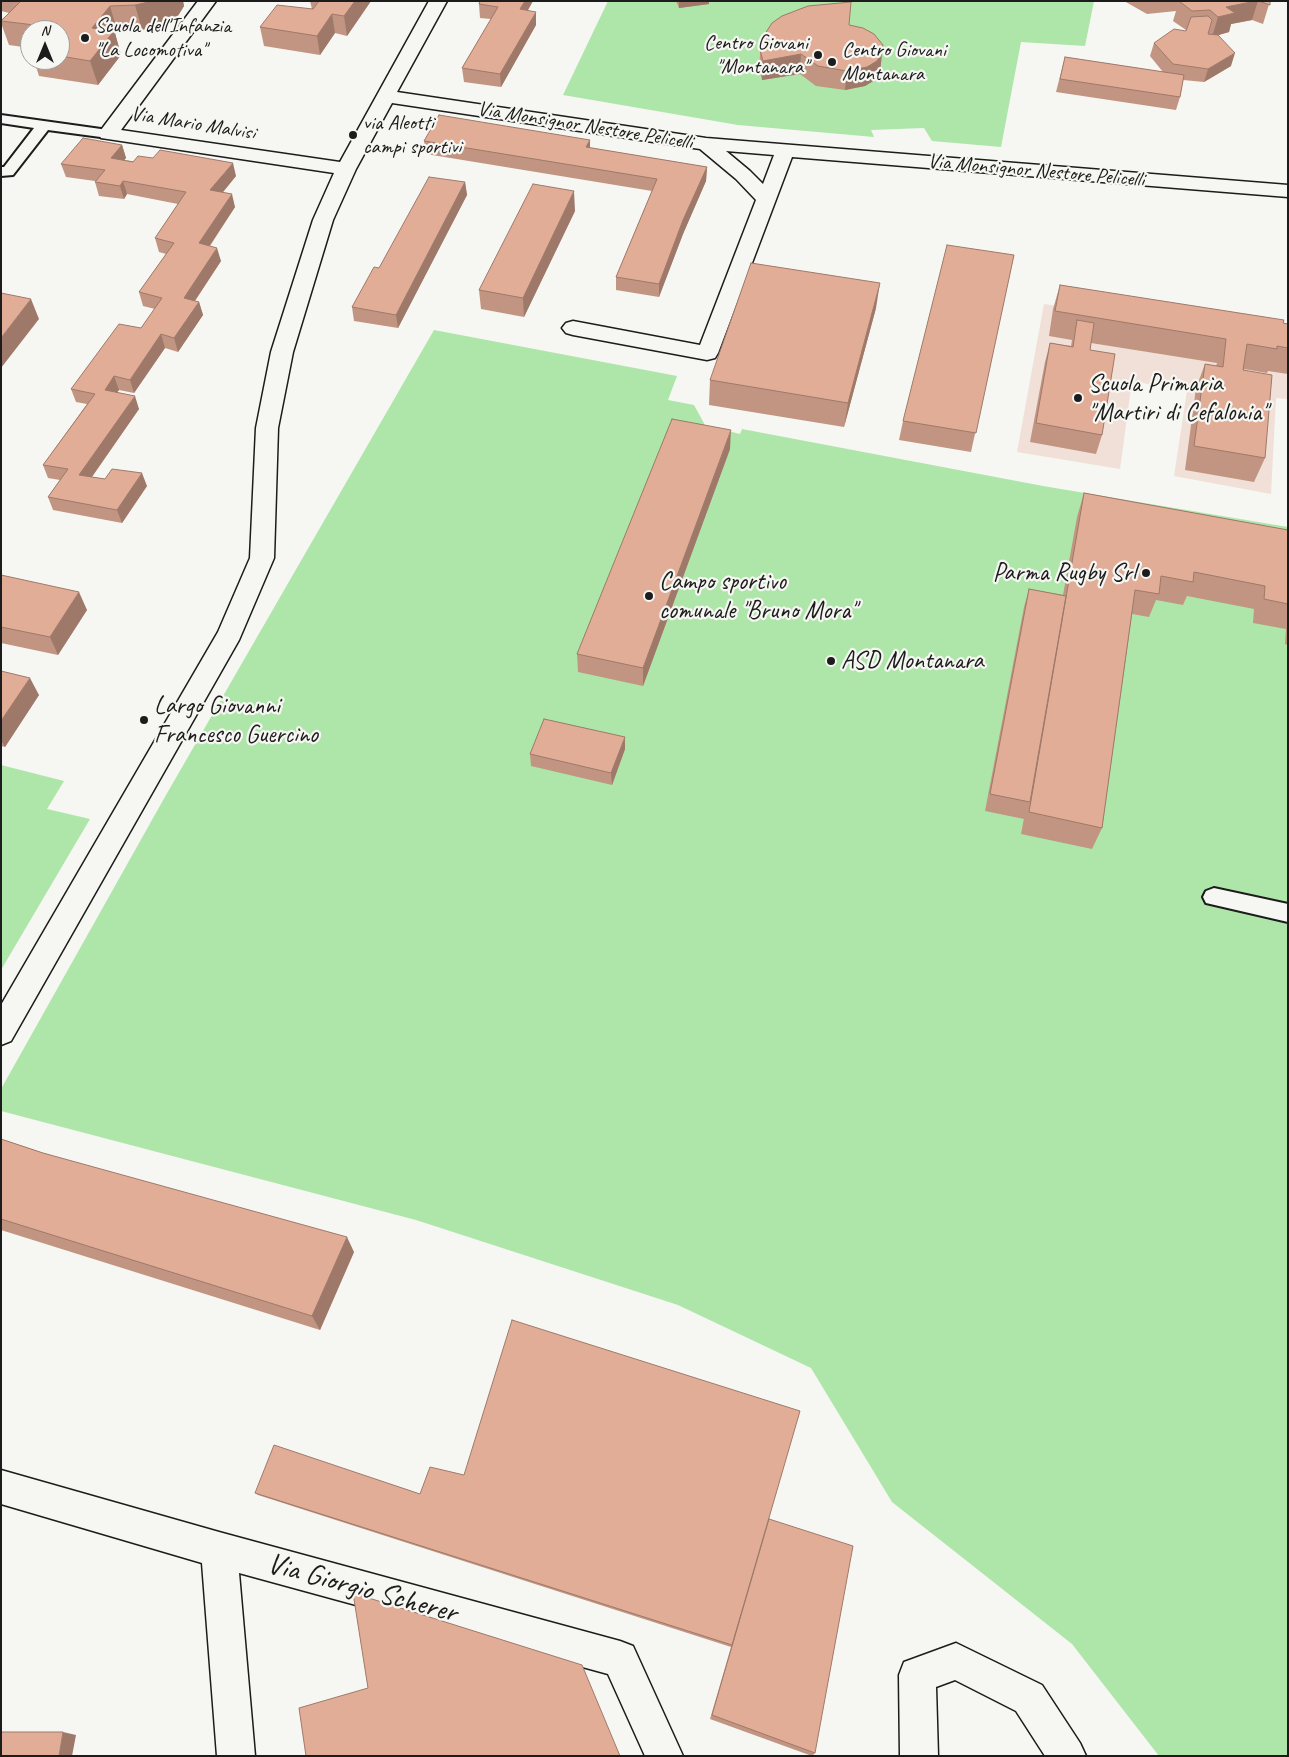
<!DOCTYPE html>
<html>
<head>
<meta charset="utf-8">
<style>
  body { margin:0 }
  #map { position:relative; width:1289px; height:1757px; overflow:hidden; background:#f6f6f2; font-family:Caveat,sans-serif }
  canvas { display:block }
  .frame { position:absolute; inset:0; border:2px solid #1c1c1c; pointer-events:none }
  .north { position:absolute; left:20px; top:20px; width:50px; height:50px; box-sizing:border-box; background:#f6f6f2; border:1px solid #9f9f9c; border-radius:50%; rotate:0deg; font-size:14px; font-weight:700; line-height:20px; text-align:center; color:#1c1c1c }
  .north::after { content:''; display:block; margin:auto; width:18px; height:22px; background:#1c1c1c; clip-path:polygon(50% 0,100% 100%,50% 72%,0 100%) }
</style>
</head>
<body>
<div id="map">
<canvas width="1289" height="1757"></canvas>
<div class="frame"></div>
<div class="north">N</div>
</div>
<script>
const ctx = document.querySelector('canvas').getContext('2d');
ctx.lineJoin = 'round';
function fill(path, color) { ctx.fillStyle = color; ctx.fill(path, 'evenodd'); }
const poly = rows => new Path2D(rows.map(r => 'M' + r).join(''));
function stroke(path, color, width, dash) { ctx.strokeStyle = color; ctx.lineWidth = width; ctx.lineCap = dash ? 'butt' : 'round'; ctx.setLineDash(dash || []); ctx.stroke(path); }
function write(font, color, halo, rows, align = 'center') {
  ctx.font = font + ' Caveat,sans-serif'; ctx.lineWidth = 4.5; ctx.setLineDash([]); ctx.textBaseline = 'middle'; ctx.strokeStyle = halo; ctx.fillStyle = color; for (const [text, x, y, turn = 0] of rows) {
    ctx.save(); ctx.translate(x, y); ctx.rotate((+turn || 0) * Math.PI / 180); ctx.textAlign = isNaN(turn) ? turn : align; if (halo) ctx.strokeText(text, 0, 0); ctx.fillText(text, 0, 0); ctx.restore();
  }
}
const built = poly([
  [1044,304,1288,342,1288,399,1276,398,1271,494,1174,476,1187,391,1132,381,1120,469,1017,452]
]);
const green = poly([
  [608,1,1094,1,1085,46,1021,42,1001,147,932,141,924,128,871,130,874,137,738,125,563,95],
  [434,330,677,376,668,400,694,405,705,425,740,434,742,429,1043,486,1288,527,1288,1756,1159,1756,1072,1644,892,1502,811,1368,678,1305,416,1220,1,1111,1,1089,166,795],
  [1,765,64,781,47,809,90,819,1,970]
]);
const service = poly([
  [1,115,108,130,113,131,115,134,113,137,108,138,48,130,13,175,1,176,1,167,4,167,34,128,1,123,1,115],
  [1214,888,1288,904,1288,922,1206,903,1203,897,1206,891,1214,888]
]);
const minor = poly([
  [198,1,216,1,121,130,340,162,429,1,447,1,397,92,706,138,1288,185,1288,197,792,157,718,353,715,358,707,360,573,335,566,333,562,328,566,323,573,321,700,345,756,200,736,179,700,149,392,103,356,169,333,220,293,352,278,428,274,558,239,640,11,1041,1,1045,1,1005,218,632,250,558,256,428,271,352,313,220,334,173,101,138,99,134,101,130,198,1],
  [726,151,774,155,763,184,750,171,726,151],
  [1,1470,219,1532,620,1641,633,1646,683,1756,645,1756,608,1674,239,1573,255,1756,217,1756,202,1563,1,1504,1,1470],
  [956,1643,1042,1685,1080,1743,1086,1756,1045,1756,1016,1711,955,1680,936,1687,938,1756,900,1756,899,1675,904,1662,956,1643]
]);
const wall = poly([
  [1,1,183,1,184,6,176,19,162,25,142,30,117,30,115,33,121,55,98,85,39,76,34,60,60,60,60,30,30,30,30,48,9,45,1,23,1,20,9,13,1,11],
  [310,1,371,1,347,36,335,33,320,55,264,46,260,27,312,9],
  [533,1,528,10,536,25,501,87,464,82,462,68,491,19,480,18,479,4],
  [676,1,709,1,709,4,679,8],
  [1124,1,1270,1,1263,24,1252,20,1231,24,1229,32,1218,35,1231,66,1204,82,1183,80,1180,97,1176,110,1056,92,1065,57,1163,72,1150,56,1154,43,1186,31,1186,30,1173,21,1176,11,1147,14],
  [849,25,882,53,880,73,875,80,865,86,845,90,816,86,800,74,762,80,759,69,761,40],
  [590,140,590,148,707,167,706,181,683,234,659,297,616,290,616,277,652,191,426,154,424,141],
  [122,145,126,158,124,160,236,176,223,192,235,207,210,246,221,261,195,301,199,302,203,315,178,352,165,348,134,393,119,390,117,392,139,409,92,477,147,486,122,523,53,510,48,497,60,480,48,478,43,465,87,404,76,402,71,389,141,328,155,309,143,306,139,292,166,254,159,252,155,238,178,204,127,194,124,199,99,196,95,182,95,181,66,177,61,164],
  [465,182,467,195,398,328,354,321,352,307,379,268],
  [575,211,524,317,481,309,479,290],
  [1014,255,971,452,899,440,903,421],
  [1060,285,1288,324,1288,374,1268,371,1267,373,1244,369,1265,458,1254,482,1185,470,1196,388,1205,364,1216,366,1217,363,1091,343,1090,350,1102,435,1096,454,1030,442,1045,362,1050,343,1071,346,1072,340,1049,336,1053,309],
  [876,308,844,427,709,405,710,380],
  [730,449,643,686,578,672,577,654],
  [1084,493,1288,530,1288,645,1285,644,1286,629,1253,623,1254,609,1187,596,1183,605,1156,600,1149,617,1132,614,1102,828,1092,849,1021,834,1024,818,1024,819,985,811,1024,607,1029,589,1063,595,1077,517],
  [1,575,87,610,58,655,1,643],
  [1,671,39,695,5,747,1,746],
  [625,749,612,785,531,766,530,754],
  [1,1139,43,1153,354,1252,320,1330,1,1230],
  [255,1493,741,1615,815,1753,812,1756,710,1719,731,1647,258,1495]
]);
const shadedWall = poly([
  [153,1,183,1,184,6,176,19,162,25,142,30,135,5],
  [355,1,371,1,347,36,344,16],
  [525,1,533,1,521,22,520,9],
  [679,1,709,1,709,4,679,8],
  [1256,1,1258,1,1252,20,1231,24,1229,32,1212,37,1218,17,1226,7],
  [110,6,117,30,115,33,121,55,98,85,90,61,92,28],
  [536,12,536,25,501,87,500,74],
  [332,14,335,33,320,55,317,36],
  [882,53,880,73,875,80,865,86,845,90,847,71],
  [1235,53,1231,66,1204,82,1208,69],
  [801,54,800,74,762,80,763,61],
  [590,140,590,153,586,147],
  [122,145,126,158,115,172,111,158],
  [233,163,236,176,214,203,210,190],
  [707,167,706,181,683,234,659,297,659,284,683,220],
  [123,181,127,194,124,199,120,186],
  [465,182,467,195,398,328,396,315],
  [574,191,575,211,524,317,523,298],
  [232,194,235,207,202,257,199,243],
  [217,248,221,261,188,311,184,298],
  [880,283,876,308,844,427,848,403],
  [31,299,39,319,1,368,1,338],
  [199,302,203,315,178,352,174,338],
  [161,334,165,348,134,393,130,380],
  [114,376,119,390,109,403,105,390],
  [135,396,139,409,84,488,79,475],
  [731,430,730,449,643,686,643,668],
  [142,473,147,486,122,523,117,510],
  [79,592,87,610,58,655,50,637],
  [30,678,39,695,5,747,1,740,1,721],
  [625,737,625,749,612,785,611,773],
  [347,1237,354,1252,320,1330,312,1316],
  [63,1732,76,1735,72,1756,59,1756]
]);
const building = poly([
  [21,1,153,1,135,5,110,6,92,28,114,31,90,61,60,56,60,30,49,30,51,27,1,21,21,1],
  [319,1,355,1,344,16,332,14,317,36,260,27,277,5,313,9,319,1],
  [480,1,525,1,520,9,536,12,500,74,462,68,498,7,479,4,480,1],
  [1179,1,1256,1,1226,7,1235,13,1218,17,1210,10,1192,11,1179,1],
  [1259,1,1270,1,1270,5,1259,1],
  [851,2,849,25,863,28,874,34,883,45,882,53,877,61,867,67,847,71,818,66,801,54,763,61,760,50,761,40,772,23,782,16,808,6,851,2],
  [1208,16,1212,20,1208,34,1218,35,1235,53,1208,69,1173,64,1154,43,1174,29,1186,31,1191,17,1208,16],
  [1065,57,1184,75,1180,97,1060,79,1065,57],
  [439,115,590,140,586,147,707,167,683,220,659,284,616,277,657,179,424,141,439,115],
  [83,138,122,145,111,158,133,162,138,156,153,158,160,150,233,163,210,190,232,194,199,243,217,248,184,298,199,302,174,338,161,334,130,380,114,376,105,390,135,396,79,475,105,479,112,469,142,473,117,510,48,497,68,469,43,465,95,394,71,389,119,324,141,328,162,298,139,292,174,243,155,238,186,192,123,181,120,186,95,182,105,170,61,164,83,138],
  [429,177,465,182,396,315,352,307,374,267,379,268,429,177],
  [533,184,574,191,523,298,479,290,533,184],
  [947,245,1014,255,976,433,903,421,947,245],
  [751,263,880,283,848,403,710,380,751,263],
  [1060,285,1284,320,1283,323,1288,324,1288,348,1277,346,1277,349,1247,344,1243,370,1272,375,1265,458,1194,446,1205,364,1223,367,1226,339,1055,311,1060,285],
  [1,293,31,299,1,338,1,293],
  [1077,320,1094,323,1090,350,1115,354,1102,435,1036,423,1050,343,1073,347,1077,320],
  [672,419,731,430,643,668,577,654,672,419],
  [1084,493,1288,530,1288,604,1264,599,1265,586,1194,572,1193,582,1161,576,1159,594,1135,590,1102,828,1029,812,1084,493],
  [1,575,79,592,50,637,1,627,1,575],
  [1029,589,1066,596,1030,802,990,794,1029,589],
  [1,671,30,678,1,721,1,671],
  [544,719,625,737,611,773,530,754,544,719],
  [1,1139,43,1153,347,1237,312,1316,1,1219,1,1139],
  [512,1320,800,1411,732,1645,255,1493,274,1445,420,1494,430,1467,464,1475,512,1320],
  [769,1519,853,1546,815,1753,712,1715,769,1519],
  [353,1593,582,1665,620,1756,306,1756,299,1708,368,1688,353,1593],
  [1,1732,63,1732,59,1756,1,1756,1,1732]
]);
const markers = [
  [85,38,5,"#1c1c1c"],
  [818,55,5,"#1c1c1c"],
  [832,62,5,"#1c1c1c"],
  [353,135,5,"#1c1c1c"],
  [1078,398,5,"#1c1c1c"],
  [1146,573,5,"#1c1c1c"],
  [649,596,5,"#1c1c1c"],
  [831,661,5,"#1c1c1c"],
  [144,720,5,"#1c1c1c"]
];
const farPoinames = [
  ["Scuola dell'Infanzia",95,26],
  ["\"La Locomotiva\"",95,50],
  ["Centro Giovani",808,43,"right"],
  ["\"Montanara\"",808,67,"right"],
  ["Centro Giovani",842,50],
  ["Montanara",842,74],
  ["via Aleotti",363,123],
  ["campi sportivi",363,147]
];
const farStreetnames = [
  ["Via Mario Malvisi",193,124,9],
  ["Via Monsignor Nestore Pelicelli",585,126,9],
  ["Via Monsignor Nestore Pelicelli",1036,171,5]
];
const poiNames = [
  ["Scuola Primaria",1088,384],
  ["\"Martiri di Cefalonia\"",1088,413],
  ["Parma Rugby Srl",1136,573,"right"],
  ["Campo sportivo",659,582],
  ["comunale \"Bruno Mora\"",659,611],
  ["ASD Montanara",841,661],
  ["Largo Giovanni",154,706],
  ["Francesco Guercino",154,735]
];
const nearStreetnames = [
  ["Via Giorgio Scherer",362,1589,15]
];
fill(built, '#f0e0d7');
fill(green, '#aee6aa');
stroke(service, '#1c1c1c', 4);
stroke(minor, '#1c1c1c', 3);
fill(service, '#f6f6f2');
fill(minor, '#f6f6f2');
fill(wall, '#c29582');
fill(shadedWall, '#9e796a');
fill(building, '#e2ad97');
stroke(building, '#9e796a', 1);
for (const [x, y, r, color] of markers) { const dot = new Path2D(); dot.arc(x, y, r, 0, 2 * Math.PI); ctx.fillStyle = color; ctx.fill(dot); stroke(dot, '#f6f6f2', 2); }
write('21px', '#1c1c1c', '#f6f6f2', farPoinames, 'left');
write('21px', '#1c1c1c', '#f6f6f2', farStreetnames);
write('25px', '#1c1c1c', '#f6f6f2', poiNames, 'left');
write('30px', '#1c1c1c', '#f6f6f2', nearStreetnames);
</script>
</body>
</html>
